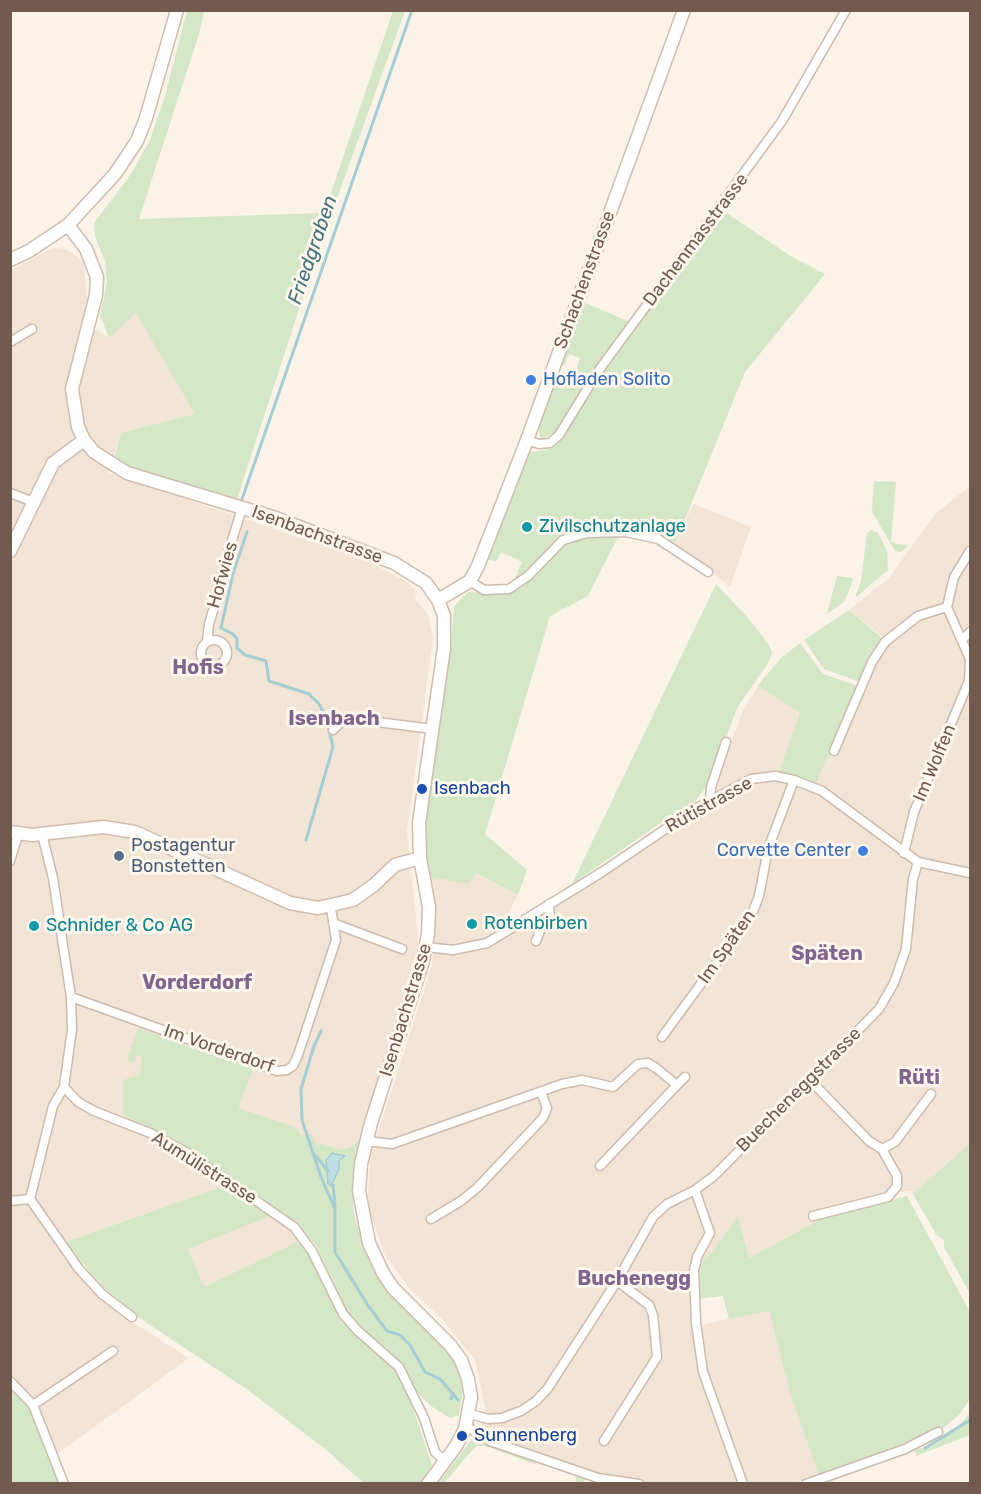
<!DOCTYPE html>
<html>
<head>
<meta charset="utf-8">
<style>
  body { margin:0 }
  #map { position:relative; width:981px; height:1494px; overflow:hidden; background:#fbf3e7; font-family:Rubik,sans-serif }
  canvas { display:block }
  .frame { position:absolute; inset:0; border:12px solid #725a4e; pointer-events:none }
</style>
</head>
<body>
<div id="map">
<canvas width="981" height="1494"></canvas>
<div class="frame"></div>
</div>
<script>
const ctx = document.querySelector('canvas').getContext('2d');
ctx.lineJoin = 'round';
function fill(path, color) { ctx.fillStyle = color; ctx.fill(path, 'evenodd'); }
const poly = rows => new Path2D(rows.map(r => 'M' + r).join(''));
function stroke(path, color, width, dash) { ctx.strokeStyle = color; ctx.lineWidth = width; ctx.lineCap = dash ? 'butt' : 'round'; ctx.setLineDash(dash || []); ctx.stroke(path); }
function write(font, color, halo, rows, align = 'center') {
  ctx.font = font + ' Rubik,sans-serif'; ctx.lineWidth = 6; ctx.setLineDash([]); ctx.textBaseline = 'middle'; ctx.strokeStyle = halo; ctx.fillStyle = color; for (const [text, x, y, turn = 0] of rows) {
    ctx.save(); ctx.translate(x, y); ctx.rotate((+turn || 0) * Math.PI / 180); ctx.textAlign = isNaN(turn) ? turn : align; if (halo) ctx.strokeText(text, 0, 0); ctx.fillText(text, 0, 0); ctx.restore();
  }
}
const residential = poly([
  [53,248,65,249,76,255,84,265,87,298,82,321,109,338,136,312,196,414,121,433,109,473,363,559,404,580,417,591,415,599,428,614,433,639,407,832,419,946,414,961,417,963,362,1137,352,1147,342,1150,315,1142,316,1245,307,1237,204,1287,188,1249,227,1185,56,1245,91,1286,129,1320,189,1358,56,1455,46,1429,11,1378,10,270],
  [970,486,970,1143,913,1194,911,1191,889,1193,855,1201,860,1208,821,1219,749,1258,738,1216,711,1253,702,1260,696,1293,701,1325,769,1310,790,1393,819,1476,790,1484,646,1482,605,1477,483,1435,481,1428,485,1407,475,1360,443,1320,409,1288,385,1255,367,1204,371,1154,432,965,435,907,430,877,468,884,475,873,518,895,508,913,517,920,544,902,554,905,656,842,714,800,715,783,744,708,765,676,800,643,823,674,868,689,871,675,889,642,849,610,889,578,936,513],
  [693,504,751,527,730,587,702,563,674,546]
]);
const green = poly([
  [187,11,204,11,199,34,139,219,322,213,326,207,393,11,405,11,319,248,237,499,234,500,150,475,114,459,121,433,195,414,136,313,109,338,100,315,107,283,105,261,95,237,94,223,131,174,150,140,165,96],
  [722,210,792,257,825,274,745,372,674,546,660,537,586,530,571,533,559,539,524,577,514,581,522,562,501,552,496,562,488,559,530,452,550,449,561,439,571,419,596,381],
  [583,302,630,322,565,415,556,432,543,438,540,437,538,428,554,386,565,379,573,381,580,358,569,354,565,364,560,367],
  [874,481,896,482,891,541,896,544,908,545,902,552,895,551,872,512],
  [871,530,878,533,887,551,888,570,855,598,861,581,867,533],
  [619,535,588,596,550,616,485,834,527,870,518,895,476,873,468,884,430,877,425,849,426,815,451,647,454,606,468,592,506,594,522,587,560,546,572,539],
  [837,576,853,578,851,585,844,602,827,614],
  [716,584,748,618,769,645,772,653,769,662,738,706,709,783,692,806,669,822,665,820,572,884],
  [849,610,882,638,860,682,824,669,804,640],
  [800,643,823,674,858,686,816,783,779,772,800,713,758,686,781,658],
  [138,1028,253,1069,238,1108,295,1127,301,1136,311,1134,315,1142,342,1150,352,1147,362,1137,352,1186,354,1215,368,1259,387,1291,441,1344,457,1366,463,1391,459,1415,450,1418,431,1406,417,1392,409,1396,432,1465,422,1483,364,1483,325,1449,248,1390,135,1315,101,1285,65,1242,227,1185,272,1215,188,1249,204,1287,299,1241,315,1264,329,1297,339,1292,316,1245,293,1220,172,1138,123,1115,123,1080,140,1075,142,1056,136,1055,135,1063,127,1060],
  [970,1143,970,1294,944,1247,944,1241,936,1234,913,1194],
  [907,1196,970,1312,970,1399,959,1415,942,1429,906,1447,819,1476,790,1393,769,1311,729,1319,723,1296,697,1299,702,1260,711,1253,738,1216,749,1258,821,1219],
  [10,1385,32,1413,61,1483,11,1482],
  [970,1413,970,1435,916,1456,915,1450,935,1444,956,1429],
  [474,1436,487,1442,589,1477,581,1483,575,1483,577,1474,537,1460,535,1464,485,1446,476,1446,444,1483,438,1484]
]);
const water = poly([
  [332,1153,345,1156,339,1161,339,1169,331,1186,328,1183,326,1161,332,1153]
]);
const stream = poly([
  [242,499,412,10],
  [247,532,233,574,221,628,233,634,237,639,237,648,245,655,266,661,269,681,309,694,319,704,326,717,333,747,306,840],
  [321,1031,314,1046,301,1089,302,1120,321,1177,335,1209,335,1252,367,1304,387,1331,400,1335,410,1345,425,1372,440,1379,458,1400],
  [314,1154,328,1171],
  [333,1185,335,1207],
  [451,1399,453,1393],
  [925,1448,970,1420]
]);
const street = poly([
  [10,342,32,329],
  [527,440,539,444,550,443,559,435,599,370,782,121,846,10],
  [10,493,34,502],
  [470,581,484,590,509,589,528,576,563,540,587,533,626,532,658,539,708,572],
  [963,639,970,632],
  '201 653a13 13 0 1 1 26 0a13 13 0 1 1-26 0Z',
  [207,642,209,624,219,591,218,586,242,508],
  [333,730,345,718,433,729],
  [834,751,872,662,885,642,918,616,947,607],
  [710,801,711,787,726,742],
  [904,853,914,812,969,681,970,659,947,607,954,577,970,551],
  [10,861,18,835],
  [333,923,402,949],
  [536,941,541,929,550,921,549,904],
  [426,947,453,950,487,943,602,872,695,809,751,779,775,776,794,780,822,791,918,862,970,873],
  [71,997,277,1071,287,1070,293,1066,298,1055,336,940,331,908],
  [662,1037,752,914,759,896,768,849,794,780],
  [810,1080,869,1141,882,1149,897,1176,897,1186,888,1197,813,1216],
  [677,1085,685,1077],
  [64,1087,78,1102,94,1111,150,1133,186,1152,294,1227,312,1251,343,1314,358,1331,399,1367,424,1418,435,1452,445,1461],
  [367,1141,392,1144,562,1084,582,1080,613,1087,638,1064,648,1063,656,1068,677,1085,600,1166],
  [882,1149,895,1142,931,1094],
  [695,1190,710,1233,697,1257,694,1271,696,1323,703,1372,743,1484],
  [30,1199,79,1269,102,1294,132,1317],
  [10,1201,30,1199,53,1106,64,1087,72,1029,71,997,64,952,53,878,42,834],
  [431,1219,461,1201,478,1187,543,1118,547,1108,541,1092],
  [10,1381,33,1405,64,1484],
  [33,1405,113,1351],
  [469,1414,489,1419,502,1418,521,1411,536,1401,548,1388,617,1281,653,1217,667,1204,695,1190,714,1176,879,1009,894,983,906,949,913,879,918,862],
  [466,1426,490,1441,598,1478,639,1484],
  [604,1441,657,1357,653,1315,649,1305,617,1281],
  [806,1484,905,1449,938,1432]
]);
const secondary = poly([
  [68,225,86,249,97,277,96,295,72,389,78,427,84,440,94,452,127,473,276,518,394,563,426,583,438,600,444,616,444,648,419,823,420,858,429,907,428,934,423,961,371,1123,361,1164,359,1191,369,1243,383,1273,393,1288,451,1346,461,1360,468,1379,471,1397,465,1429,456,1446,428,1484],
  [10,260,29,251,68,225,115,174,137,141,146,118,177,10],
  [10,551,53,463,84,440],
  [438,600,470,581,478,566,527,440,684,10],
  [10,832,32,835,103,827,135,832,290,903,318,908,353,900,374,885,395,865,420,858]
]);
const markers = [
  [531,380,6,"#3f7fe0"],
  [527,527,6,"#0f9aa8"],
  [422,789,6,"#1a4fb4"],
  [863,851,6,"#3f7fe0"],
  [119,856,6,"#5c6f8a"],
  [472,924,6,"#0f9aa8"],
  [34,926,6,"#0f9aa8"],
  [462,1436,6,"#1a4fb4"]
];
const streetNames = [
  ["Dachenmasstrasse",696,240,-53],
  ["Schachenstrasse",585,280,-70],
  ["Isenbachstrasse",317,535,20],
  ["Hofwies",223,575,-74],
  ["Im Wolfen",935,763,-67],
  ["Rütistrasse",709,805,-29],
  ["Im Späten",727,947,-55],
  ["Isenbachstrasse",406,1010,-73],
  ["Im Vorderdorf",219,1049,19],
  ["Buecheneggstrasse",799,1090,-45],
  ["Aumülistrasse",204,1168,32]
];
const shopNames = [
  ["Hofladen Solito",543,380],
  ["Corvette Center",851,851,"right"]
];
const cultureNames = [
  ["Zivilschutzanlage",539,527],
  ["Rotenbirben",484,924],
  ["Schnider & Co AG",46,926]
];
const transitNames = [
  ["Isenbach",434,789],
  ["Sunnenberg",474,1436]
];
const serviceNames = [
  ["Postagentur",131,846],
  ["Bonstetten",131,867]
];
const waterNames = [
  ["Friedgraben",313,250,-71]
];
const neighbourhoodNames = [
  ["Hofis",198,668],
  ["Isenbach",334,719],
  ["Späten",827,954],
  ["Vorderdorf",197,983],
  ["Rüti",919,1078],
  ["Buchenegg",634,1279]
];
fill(residential, '#f2e5d6');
fill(green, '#d4e7c7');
fill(water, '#bddee3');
stroke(water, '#a4cdd4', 1.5);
stroke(stream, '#a4cdd4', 3);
stroke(street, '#ccbbae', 11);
stroke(secondary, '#d0bdaf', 15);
stroke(street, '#fff', 8);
stroke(secondary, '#fff', 12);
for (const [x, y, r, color] of markers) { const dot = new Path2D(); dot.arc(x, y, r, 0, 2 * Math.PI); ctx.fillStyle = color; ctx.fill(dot); stroke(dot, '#fef7ed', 2); }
write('18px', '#725a4e', '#fef7ed', streetNames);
write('18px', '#366cbe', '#fef7ed', shopNames, 'left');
write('18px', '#0d838f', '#fef7ed', cultureNames, 'left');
write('18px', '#164399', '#fef7ed', transitNames, 'left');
write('18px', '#4e5e75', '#fef7ed', serviceNames, 'left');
write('italic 20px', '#46747d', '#fef7ed', waterNames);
write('bold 20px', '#80668e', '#fef7ed', neighbourhoodNames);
</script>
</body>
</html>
